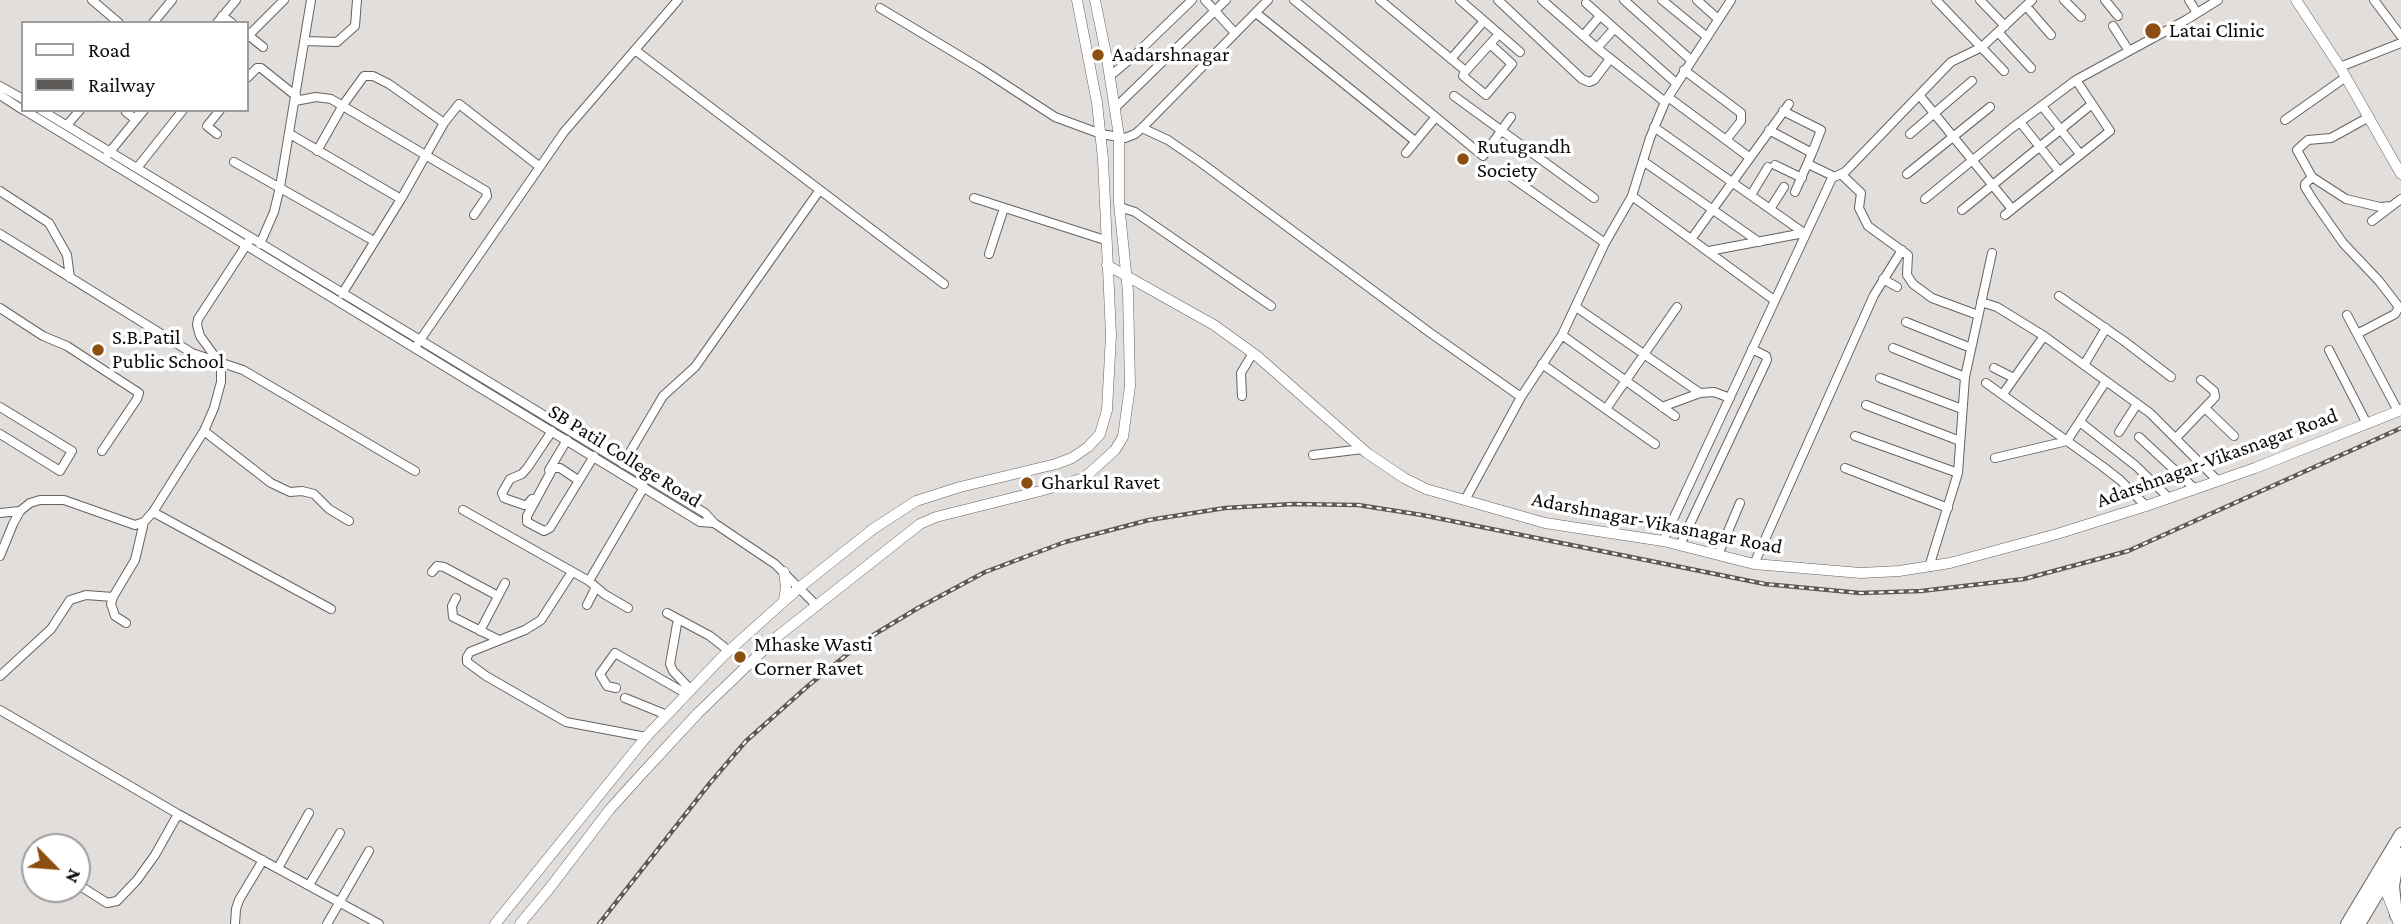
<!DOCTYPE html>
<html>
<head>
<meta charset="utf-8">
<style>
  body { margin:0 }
  #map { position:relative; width:2401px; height:924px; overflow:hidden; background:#e2dedb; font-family:"Crimson Pro",serif }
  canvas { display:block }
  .legend { position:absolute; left:21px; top:21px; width:228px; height:91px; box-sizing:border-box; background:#fff; border:2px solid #9e9d9d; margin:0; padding:9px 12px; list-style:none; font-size:21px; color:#0d0b0a }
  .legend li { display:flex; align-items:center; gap:14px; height:35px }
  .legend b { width:35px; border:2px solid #9e9d9d }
  .north { position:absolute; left:21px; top:833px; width:70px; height:70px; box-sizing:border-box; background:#fff; border:2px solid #9e9d9d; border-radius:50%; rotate:115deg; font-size:19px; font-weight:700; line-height:28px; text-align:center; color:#0d0b0a }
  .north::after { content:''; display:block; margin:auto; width:24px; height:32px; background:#8c4e11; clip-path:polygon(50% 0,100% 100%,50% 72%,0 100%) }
</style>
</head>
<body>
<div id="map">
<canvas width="2401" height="924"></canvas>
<ul class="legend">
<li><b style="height:9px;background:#fff"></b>Road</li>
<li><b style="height:9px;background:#5c5957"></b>Railway</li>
</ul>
<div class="north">N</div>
</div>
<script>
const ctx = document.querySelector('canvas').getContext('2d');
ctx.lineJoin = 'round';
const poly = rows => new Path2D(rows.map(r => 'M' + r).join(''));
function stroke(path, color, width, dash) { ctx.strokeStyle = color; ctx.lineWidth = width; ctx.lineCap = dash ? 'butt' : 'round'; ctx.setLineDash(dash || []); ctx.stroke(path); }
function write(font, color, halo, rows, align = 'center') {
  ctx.font = font + ' "Crimson Pro",serif'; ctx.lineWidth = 7; ctx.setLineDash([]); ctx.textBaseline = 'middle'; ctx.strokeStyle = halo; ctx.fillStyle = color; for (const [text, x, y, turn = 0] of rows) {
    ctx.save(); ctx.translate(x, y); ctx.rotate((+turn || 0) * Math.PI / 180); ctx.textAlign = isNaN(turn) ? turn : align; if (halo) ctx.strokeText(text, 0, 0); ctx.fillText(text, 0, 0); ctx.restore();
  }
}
const minor = poly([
  [92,0,119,23],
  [1205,0,1235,33],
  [1294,0,1483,156,1511,117],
  [1380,0,1462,68],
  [1460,0,1520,52],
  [1498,0,1582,79,1589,82,1594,80,1610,59],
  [1542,0,1597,48,1665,102],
  [1624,0,1691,60],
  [1662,0,1706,36],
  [1697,0,1718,19],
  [1936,0,2004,71],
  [1980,0,2005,26],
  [2064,0,2081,17],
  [2105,0,2118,16],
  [2189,0,2197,13],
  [2374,0,2401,36],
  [1586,3,1676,83],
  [2026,6,2051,35],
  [880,8,980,68,1055,117,1101,134,1125,138,1135,134,1142,128,1268,0],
  [1256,13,1415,141],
  [222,16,232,23],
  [153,23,172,0],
  [217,23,236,0],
  [2113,26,2129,51],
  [1998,32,2031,68],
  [247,34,263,47],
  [1583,36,1600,16],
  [247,37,284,0],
  [305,41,337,42,355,26,357,0],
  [1490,44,1512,64,1486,95,1463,76,1464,73,1499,34],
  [1597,48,1614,29],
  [635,50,944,284],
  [1451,59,1484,21],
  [2340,67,2401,43],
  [1684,70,1741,113,1741,121,1726,140],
  [1110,76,1134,56,1192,0],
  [247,78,257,68,261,68,296,96],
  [0,86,23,99],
  [0,95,23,110],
  [1454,96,1594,198],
  [1920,96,2012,209],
  [1668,97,1749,157],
  [295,101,316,97,331,99,486,191,487,196,474,215],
  [2042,106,2080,154],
  [1116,107,1226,0],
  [24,110,700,522,714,523],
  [41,110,705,513,714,523,775,564,817,606],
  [127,110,126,112,135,119,137,116],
  [1783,111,1821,130,1812,153],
  [2285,120,2346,77],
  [2020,122,2059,171],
  [67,125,80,110],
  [1654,127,1804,233],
  [1142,128,1168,140,1200,162,1429,332,1521,397],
  [1769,130,1812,153,1795,192],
  [217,134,207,126,220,110],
  [290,134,401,199],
  [1910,134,1972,81],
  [317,151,343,105,364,76,373,76,389,84,444,123],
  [1406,153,1435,118],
  [108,154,144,110],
  [1643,161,1759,242],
  [234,162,374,241],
  [1808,164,1833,176],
  [1775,165,1802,178],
  [137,168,183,110],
  [1907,174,1990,107],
  [1842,175,1861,193,1859,208,1868,226,1908,255,1907,275,1913,284,1932,298,1978,315],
  [1511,177,1605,243],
  [2312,177,2346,199,2380,207,2391,206],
  [0,191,49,223,67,255,70,278],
  [1751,195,1768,167],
  [1632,196,1774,300],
  [974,198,1105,240],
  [1925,199,2012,128,2076,80,2186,20,2218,0],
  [1120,207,1135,212,1271,306],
  [1770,209,1784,187],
  [1962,210,2092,104],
  [2005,215,2110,131,2076,80],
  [2372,221,2401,199],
  [0,234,192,353,243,370,415,471],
  [1692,238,1789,104],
  [260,244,274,212,280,187,311,0],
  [1709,251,1804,233],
  [989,254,1004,208],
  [1883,279,1897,287],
  [342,294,401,199,444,123,459,104,540,167],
  [2059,296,2124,341,2171,377],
  [1981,302,1997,307,2044,336,2150,413,2218,481],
  [1576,307,1700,393],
  [0,308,43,336,67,346,139,393,137,399,102,451],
  [2347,315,2398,411],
  [1906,322,1971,348],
  [2357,334,2395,314,2399,307,2379,281,2343,243,2313,200,2305,187,2305,184,2312,177,2297,150,2308,140,2331,138,2369,117],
  [1562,335,1675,416],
  [418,343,564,132,678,0],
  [1893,348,1965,377],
  [2329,350,2367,424],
  [1542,364,1655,444],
  [2084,365,2106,328],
  [1994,368,2014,378],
  [1880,378,1962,409],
  [1986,383,2102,466,2120,480,2146,506],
  [2003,394,2044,336],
  [1242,396,1241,373,1253,353],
  [1866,405,1960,441],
  [0,407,72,451,60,471,0,434],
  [1662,407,1700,393,1714,392,1730,398],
  [2205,408,2234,436],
  [1606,409,1677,307],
  [2080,422,2136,466,2169,498],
  [204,431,271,483,290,492,302,491,314,494,329,509,349,521],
  [2119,432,2137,404],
  [1855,436,1958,473],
  [2139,437,2195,489],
  [2176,438,2215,397,2214,391,2201,380],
  [1313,455,1363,449],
  [1995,458,2067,441,2106,381],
  [623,464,663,396,695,367,819,191],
  [1845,468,1948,508],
  [549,470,567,440],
  [578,480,560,468,553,468,527,516,527,522,544,531,550,528,594,456],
  [532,499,527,505,524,505,504,498,502,493,510,479,522,474,528,467,552,431],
  [1465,500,1521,397,1562,335,1605,243,1632,196,1650,138,1665,102,1731,0],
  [463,510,589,581,644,487],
  [153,512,331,609],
  [0,513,20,511],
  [1663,541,1832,178,1845,172,1951,62,1982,47,2032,0],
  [1680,545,1767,360,1766,356,1752,349],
  [1718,555,1740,503],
  [0,556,13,524,20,511,30,503,40,500,64,500,135,525,144,522,153,512,204,431,214,408,221,382,221,365,200,336,197,325,198,319,249,241],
  [1754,564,1874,295,1902,250],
  [1929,567,1958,473,1965,377,1992,253],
  [432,572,437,566,444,567,498,596],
  [572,572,541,620,525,630,470,652,467,657,467,662,486,676,566,722,646,737],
  [589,581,604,594,628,608],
  [456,598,452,606,453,617,499,640],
  [587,605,596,587],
  [667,613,710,636,729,651],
  [126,623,115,616,111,604,113,597,135,560,144,522],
  [677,624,670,664,673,671,691,690],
  [480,631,505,583],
  [0,676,51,629,70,600,86,595,113,597],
  [616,688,607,686,600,674,615,653,687,694],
  [625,698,667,715],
  [0,710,178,814,379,924],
  [278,868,309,813],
  [77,884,107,903,117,901,137,880,155,855,178,814],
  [309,885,340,833],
  [235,924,236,909,239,900,263,860],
  [327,924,369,851]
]);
const major = poly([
  [2296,0,2340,67,2401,174],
  [1107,265,1214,325,1257,356,1367,453,1404,478,1426,489,1545,523,1663,541,1754,564,1861,573,1899,571,1950,563,2057,534,2146,506,2255,468,2401,410],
  [784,572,786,587,784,600],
  [2378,882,2383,884,2399,924],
  [495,924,646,737,723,656,800,587,873,529,916,501,960,487,1056,464,1072,458,1088,447,1100,434,1107,410,1111,335,1103,159,1097,103,1077,0],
  [520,924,549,889,610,809,638,778,698,713,778,636,920,524,936,517,1040,491,1084,478,1115,450,1123,437,1130,386,1128,292,1119,203,1119,136,1107,59,1095,0]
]);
const highway = poly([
  [2396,868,2393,886,2396,915],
  [2347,924,2401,834],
  [2359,924,2401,854]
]);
const rail = poly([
  [599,924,710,783,746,741,809,685,865,640,918,608,985,572,1065,542,1149,520,1225,508,1293,504,1358,505,1422,515,1765,584,1860,593,1921,591,2024,579,2128,551,2401,428]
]);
const markers = [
  [2153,31,9,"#8c4e11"],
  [1098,55,7,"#8c4e11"],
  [1463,159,7,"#8c4e11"],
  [98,350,7,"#8c4e11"],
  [1027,483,7,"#8c4e11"],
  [740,657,7,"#8c4e11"]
];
const poiNames = [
  ["Latai Clinic",2169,31],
  ["Aadarshnagar",1112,55],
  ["Rutugandh",1477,147],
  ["Society",1477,171],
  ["S.B.Patil",112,338],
  ["Public School",112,362],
  ["Gharkul Ravet",1041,483],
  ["Mhaske Wasti",754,645],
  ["Corner Ravet",754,669]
];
const streetNames = [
  ["SB Patil College Road",625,456,32],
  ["Adarshnagar-Vikasnagar Road",2217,458,-20],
  ["Adarshnagar-Vikasnagar Road",1657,523,11]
];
stroke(minor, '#666260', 10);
stroke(major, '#666260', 11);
stroke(highway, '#666260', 14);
stroke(minor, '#fff', 8);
stroke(major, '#fff', 10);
stroke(highway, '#fff', 12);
stroke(rail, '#5c5957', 4.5);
stroke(rail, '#fff', 2, [5]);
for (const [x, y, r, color] of markers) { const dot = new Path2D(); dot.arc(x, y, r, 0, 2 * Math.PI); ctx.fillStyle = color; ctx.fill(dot); stroke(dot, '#fff', 2.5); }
write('21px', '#0d0b0a', '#fff', poiNames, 'left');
write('21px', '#0d0b0a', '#fff', streetNames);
</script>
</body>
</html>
